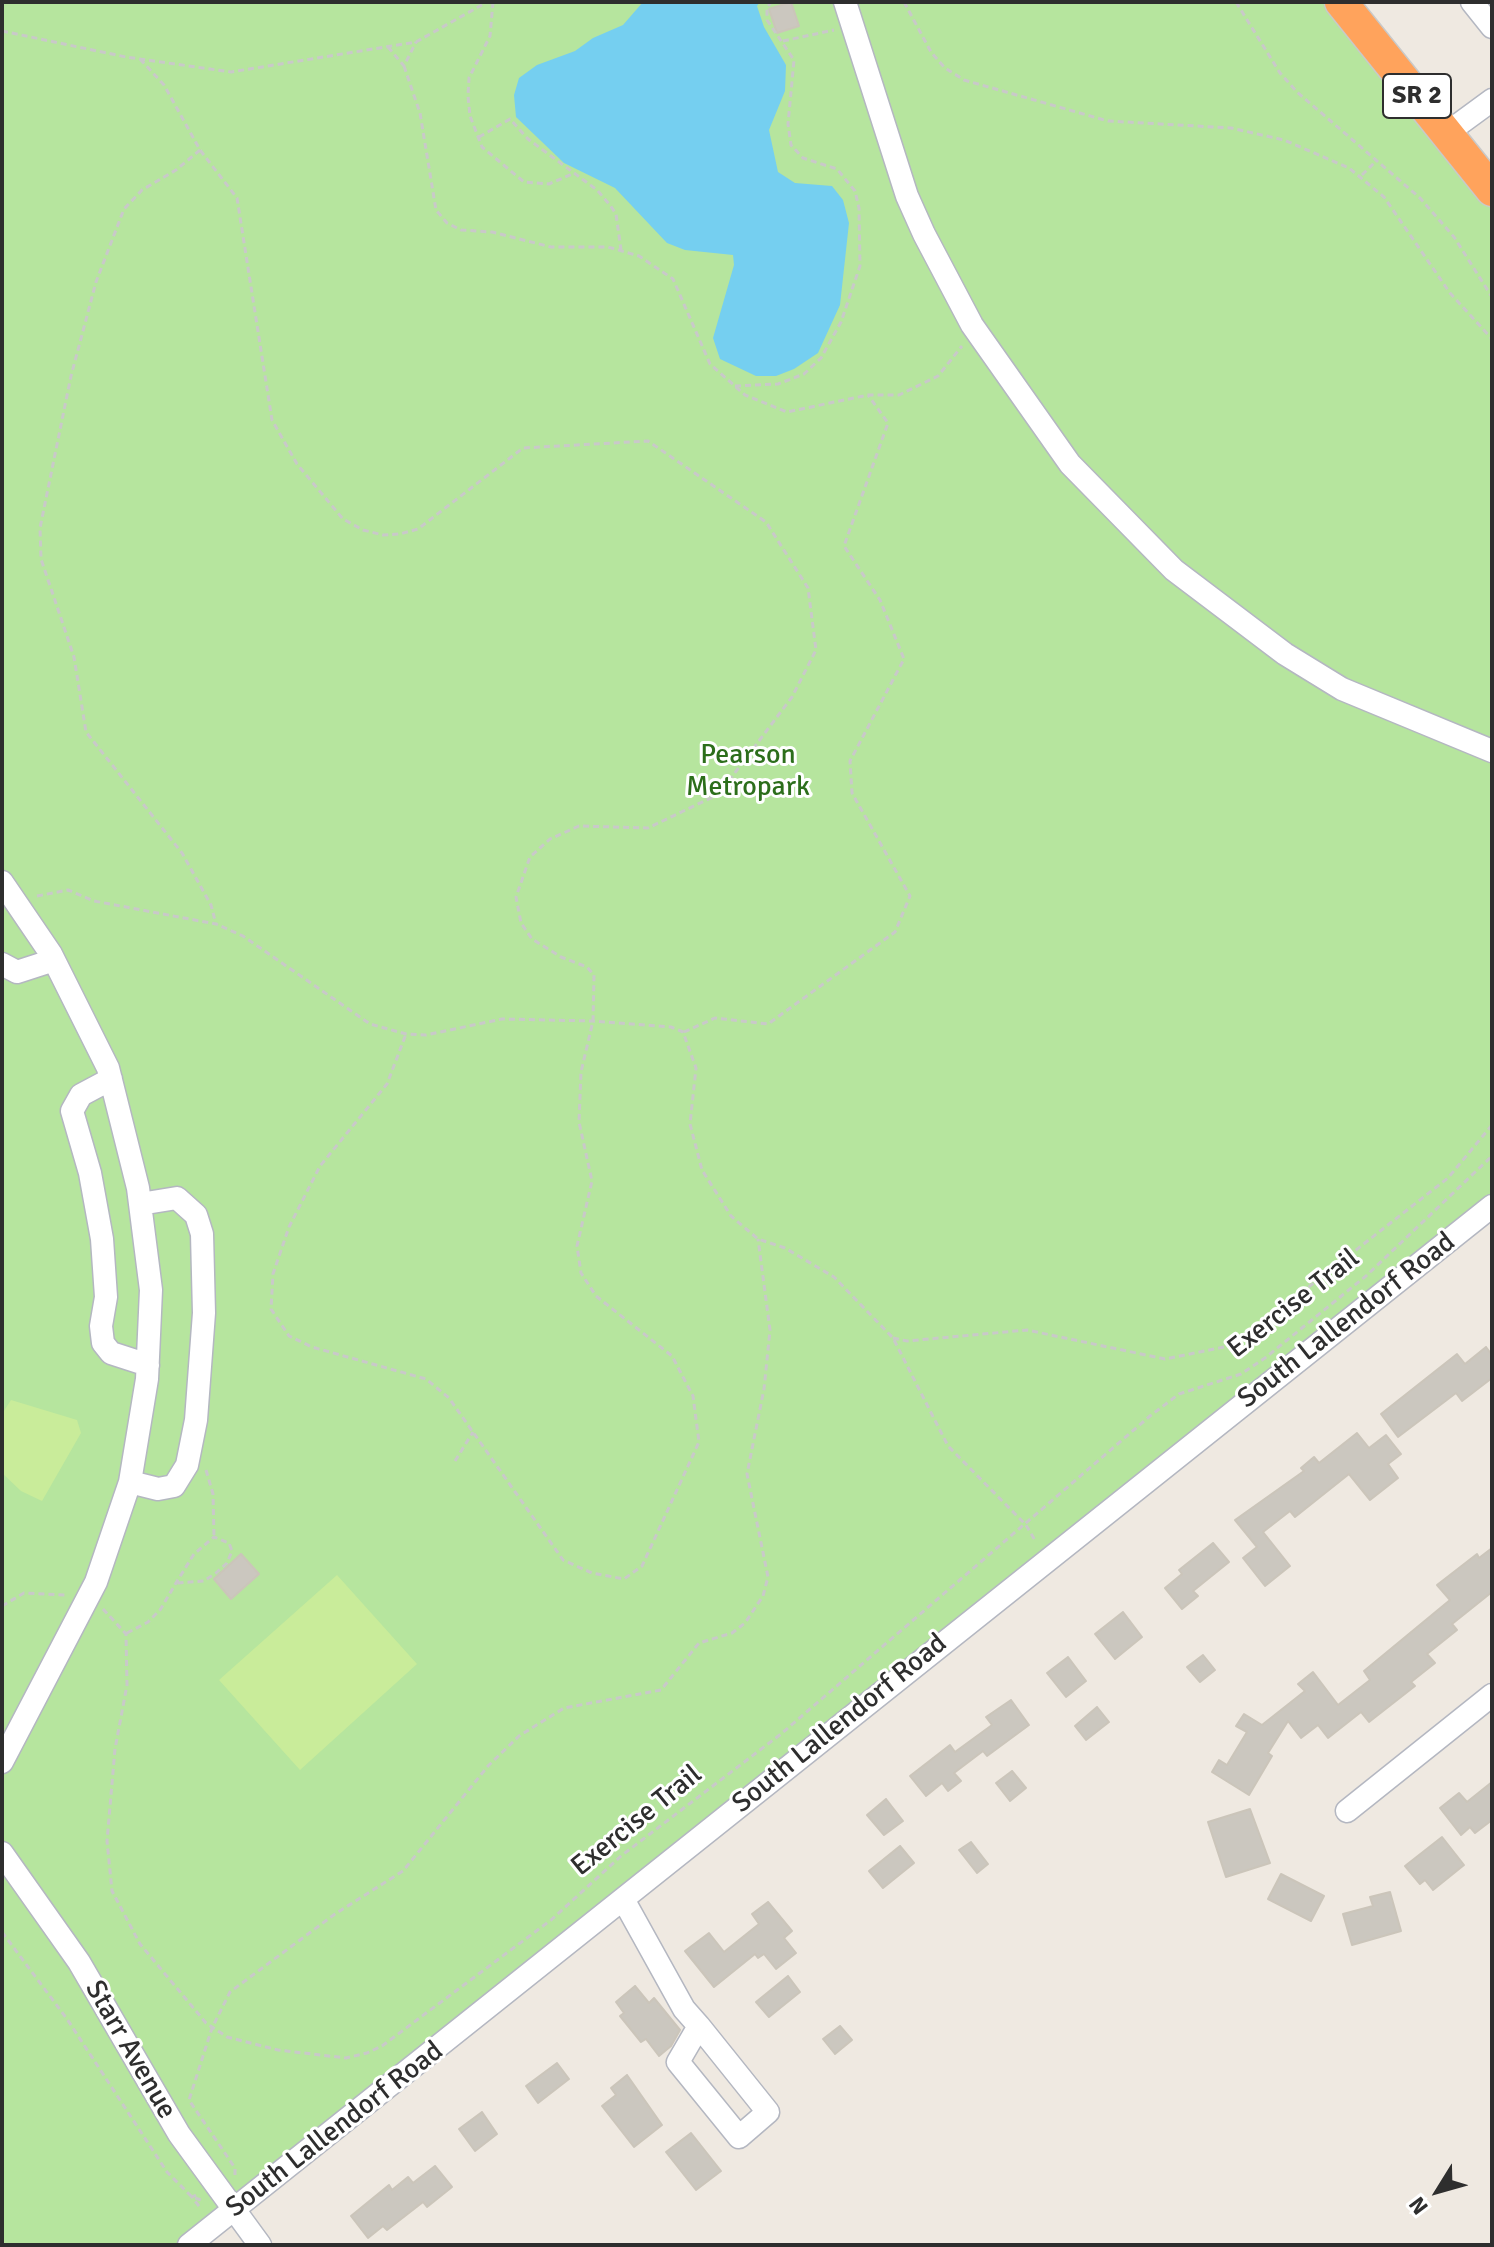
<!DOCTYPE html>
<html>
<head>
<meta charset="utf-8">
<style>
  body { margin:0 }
  #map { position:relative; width:1494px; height:2247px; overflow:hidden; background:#efe9e1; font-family:Signika,sans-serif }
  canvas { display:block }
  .frame { position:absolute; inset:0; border:4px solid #2e2e2e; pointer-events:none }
  .north { position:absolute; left:1398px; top:2151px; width:80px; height:80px; -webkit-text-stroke:6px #fff; paint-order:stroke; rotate:233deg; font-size:22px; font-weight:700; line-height:32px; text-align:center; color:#2e2e2e }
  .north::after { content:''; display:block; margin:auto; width:28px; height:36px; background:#2e2e2e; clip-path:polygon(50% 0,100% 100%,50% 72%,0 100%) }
</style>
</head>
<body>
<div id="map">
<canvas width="1494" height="2247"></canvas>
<div class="frame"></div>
<div class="north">N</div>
</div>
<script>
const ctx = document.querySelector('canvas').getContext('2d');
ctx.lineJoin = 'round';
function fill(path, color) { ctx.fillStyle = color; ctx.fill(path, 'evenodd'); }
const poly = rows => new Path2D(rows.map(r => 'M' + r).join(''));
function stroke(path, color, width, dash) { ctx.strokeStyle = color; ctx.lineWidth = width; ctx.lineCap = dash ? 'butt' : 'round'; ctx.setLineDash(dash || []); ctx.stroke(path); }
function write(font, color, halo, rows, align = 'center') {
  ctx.font = font + ' Signika,sans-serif'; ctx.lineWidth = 6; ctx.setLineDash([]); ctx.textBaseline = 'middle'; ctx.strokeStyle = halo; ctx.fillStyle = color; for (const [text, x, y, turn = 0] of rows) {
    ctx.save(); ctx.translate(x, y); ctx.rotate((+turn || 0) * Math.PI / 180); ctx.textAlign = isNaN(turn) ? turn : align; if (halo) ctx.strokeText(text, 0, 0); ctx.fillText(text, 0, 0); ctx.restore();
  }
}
const green = poly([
  [2,2,1341,2,1492,190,1492,1206,189,2245,2,2245]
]);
const pitch = poly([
  [11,1400,77,1420,81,1433,42,1501,21,1491,2,1473,2,1414],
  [337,1575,417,1664,300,1770,219,1680]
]);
const water = poly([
  [643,2,760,2,757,6,764,27,786,65,785,91,769,130,778,172,795,183,832,186,843,200,849,223,840,305,818,353,794,369,776,376,756,376,720,359,713,338,734,265,733,255,685,250,667,243,615,188,564,163,516,117,514,95,519,78,537,65,575,51,593,38,623,25]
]);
const building = poly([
  [791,2,799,26,777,33,769,9,791,2],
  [1486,1347,1492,1355,1492,1378,1462,1401,1456,1393,1398,1437,1381,1414,1457,1354,1465,1364,1486,1347],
  [1357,1433,1369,1448,1386,1435,1401,1454,1388,1464,1398,1478,1370,1500,1349,1474,1295,1517,1290,1511,1263,1532,1290,1566,1265,1586,1243,1558,1257,1547,1235,1520,1304,1471,1301,1468,1314,1457,1319,1463,1357,1433],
  [1213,1543,1229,1562,1193,1591,1198,1596,1182,1609,1165,1588,1182,1574,1179,1570,1213,1543],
  [1492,1548,1492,1592,1452,1624,1457,1630,1427,1654,1435,1663,1411,1682,1415,1686,1369,1722,1361,1712,1328,1738,1318,1725,1301,1738,1288,1721,1268,1753,1272,1756,1249,1795,1212,1772,1219,1760,1227,1765,1247,1732,1236,1726,1244,1714,1262,1725,1305,1691,1298,1684,1313,1672,1338,1705,1370,1680,1364,1671,1450,1600,1437,1585,1477,1554,1479,1558,1492,1548],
  [241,1554,259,1574,231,1599,214,1579,241,1554],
  [1123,1612,1142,1637,1115,1659,1095,1634,1123,1612],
  [1203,1655,1215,1670,1200,1682,1187,1667,1203,1655],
  [1068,1657,1086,1681,1066,1697,1047,1673,1068,1657],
  [1011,1700,1029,1725,987,1756,983,1751,954,1773,961,1781,948,1791,942,1783,926,1796,910,1776,950,1745,955,1752,992,1725,986,1717,1011,1700],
  [1097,1707,1109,1722,1086,1740,1075,1726,1097,1707],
  [1012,1771,1026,1788,1010,1801,996,1783,1012,1771],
  [1492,1782,1492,1820,1475,1833,1470,1827,1461,1835,1440,1808,1459,1793,1467,1802,1492,1782],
  [886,1799,903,1821,884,1835,867,1815,886,1799],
  [1250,1809,1270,1863,1226,1877,1208,1822,1250,1809],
  [1442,1837,1464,1865,1433,1890,1425,1880,1420,1884,1405,1866,1442,1837],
  [971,1842,988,1864,977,1873,959,1850,971,1842],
  [900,1846,914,1863,883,1888,869,1871,900,1846],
  [1281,1874,1324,1896,1311,1921,1268,1899,1281,1874],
  [1390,1892,1401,1931,1352,1945,1343,1914,1373,1906,1370,1897,1390,1892],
  [768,1902,792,1931,784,1938,796,1953,776,1969,764,1954,758,1958,755,1954,714,1987,685,1951,709,1933,724,1952,759,1924,752,1914,768,1902],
  [788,1976,800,1992,769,2017,756,2002,788,1976],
  [635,1986,649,2003,654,1998,680,2030,671,2046,659,2056,646,2039,641,2042,620,2016,624,2013,616,2002,635,1986],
  [840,2026,852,2040,835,2054,823,2039,840,2026],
  [557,2063,569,2079,538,2103,526,2086,557,2063],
  [627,2075,662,2125,634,2147,602,2106,616,2095,611,2088,627,2075],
  [482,2112,497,2134,475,2151,459,2129,482,2112],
  [691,2133,721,2171,696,2190,666,2152,691,2133],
  [435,2166,452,2187,427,2207,423,2202,387,2230,383,2226,368,2238,351,2216,389,2185,392,2190,408,2177,413,2183,435,2166]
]);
const path = poly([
  [493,2,490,36,469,78,468,96,470,116,482,147,524,182,549,184,572,174],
  [904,2,931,52,945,68,964,80,1108,121,1231,128,1284,140,1349,168,1384,197,1450,293,1492,339],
  [1236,2,1280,73,1297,92,1420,198,1454,237,1492,297],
  [2,31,126,57,231,72,416,42,487,2],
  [783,41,834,30],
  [388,47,404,66,416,42],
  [140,59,164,85,200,150,237,198,272,420,297,464,343,519,363,530,383,535,400,534,418,529,523,448,648,441,766,522,808,588,816,650,792,697,719,794,648,828,579,826,550,839,530,857,516,897,521,923,532,939,561,957,587,967,594,975,593,1021,581,1072,579,1122,592,1181,577,1246,581,1273,596,1296,672,1356,693,1396,699,1442,642,1566,624,1579,592,1573,563,1560,449,1398,426,1379,312,1347,289,1336,271,1309,273,1274,289,1227,320,1166,387,1084,406,1034],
  [404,66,420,113,436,210,447,223,461,230,492,232,551,247,608,247,639,256,673,279,710,364,745,395,787,412,868,395,899,395,938,376,962,346],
  [479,137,510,119,528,139,597,190,610,205,616,214,621,250],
  [200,150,176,170,142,190,124,209,96,282,71,376,40,528,41,559,74,657,86,732,182,853,211,905,216,924],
  [1362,175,1376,161],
  [735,386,778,384,804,374,821,358,841,322,860,266,859,208,855,191,837,169,803,158,791,145,788,124,794,60,767,20,767,8,771,2],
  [37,896,68,890,94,901,216,924,243,936,370,1024,406,1034,426,1035,502,1019,593,1021,671,1027,683,1032,696,1068,690,1124,702,1170,731,1216,758,1239,785,1248,834,1277,893,1338,948,1446,1026,1525,1036,1542],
  [684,1032,715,1018,768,1024,895,932,910,896,852,793,850,761,904,659,880,600,844,546,888,423,868,395],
  [893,1338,907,1341,1027,1330,1165,1359,1224,1347,1246,1336,1448,1178,1492,1125],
  [455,1461,473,1432],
  [206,1470,213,1494,214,1537],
  [2,1606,24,1593,66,1595],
  [103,1609,126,1634,127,1685,115,1749,107,1841,112,1891,140,1944,206,2023,227,2037,278,2050,346,2058,367,2053,382,2046,551,1920,621,1856,781,1734,1150,1416,1179,1394,1241,1374,1265,1358,1366,1276,1492,1156],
  [127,1633,148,1622,160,1610,176,1583,194,1554,214,1537,229,1543,232,1551,227,1563,216,1573,204,1581,176,1583],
  [2,1932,67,2019,167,2172,192,2197,201,2200],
  [235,2175,235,2168,189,2100,212,2028,230,1992,335,1914,403,1871,488,1766,519,1736,564,1708,661,1690,699,1643,732,1633,745,1623,763,1596,768,1577,747,1474,764,1389,770,1330,758,1239],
  [196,2195,192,2197,201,2209]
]);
const minor = poly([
  [845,2,907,196,924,234,972,325,1070,464,1174,570,1285,654,1342,689,1492,751],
  [1472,2,1492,27],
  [1447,133,1492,100],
  [2,882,51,954,108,1068,138,1188,151,1290,147,1379,130,1482,96,1582,2,1762],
  [2,964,17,972,54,960],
  [111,1079,81,1095,72,1111,90,1173,102,1239,106,1297,101,1326,103,1343,111,1353,148,1365],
  [130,1482,158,1489,174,1486,187,1465,196,1420,204,1313,202,1234,196,1215,177,1198,140,1204],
  [1347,1811,1492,1695],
  [2,1853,79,1962,179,2134,260,2245],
  [623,1899,684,2009,699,2026,768,2112,739,2137,678,2062,699,2026],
  [189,2245,1492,1206]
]);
const highway = poly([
  [1341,2,1492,190]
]);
const shields = [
  [1417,96,68]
];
const shieldNames = [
  ["SR 2",1417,96]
];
const parkNames = [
  ["Pearson",748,756],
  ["Metropark",748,788]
];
const streetNames = [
  ["Exercise Trail",1294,1304,-38],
  ["South Lallendorf Road",1347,1321,-38],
  ["South Lallendorf Road",840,1724,-39],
  ["Exercise Trail",637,1821,-39],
  ["Starr Avenue",130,2050,60],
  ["South Lallendorf Road",335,2130,-38]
];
fill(green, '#b6e59e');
fill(pitch, '#c9ec9a');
fill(water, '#75cff0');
fill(building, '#cbc7bf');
stroke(building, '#cbc5ba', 2);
stroke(minor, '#b4b7c1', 25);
stroke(highway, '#c9c9c9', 35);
stroke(path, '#c9c9c9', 3, [6, 4]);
stroke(minor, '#fff', 22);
stroke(highway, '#ffa35c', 32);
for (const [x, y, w] of shields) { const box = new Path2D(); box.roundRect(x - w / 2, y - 22, w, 44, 6); ctx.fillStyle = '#fff'; ctx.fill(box); stroke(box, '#2e2e2e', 2); }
write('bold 26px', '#2e2e2e', null, shieldNames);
write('28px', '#2c6e1b', '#fff', parkNames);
write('28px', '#2e2e2e', '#fff', streetNames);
</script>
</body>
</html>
